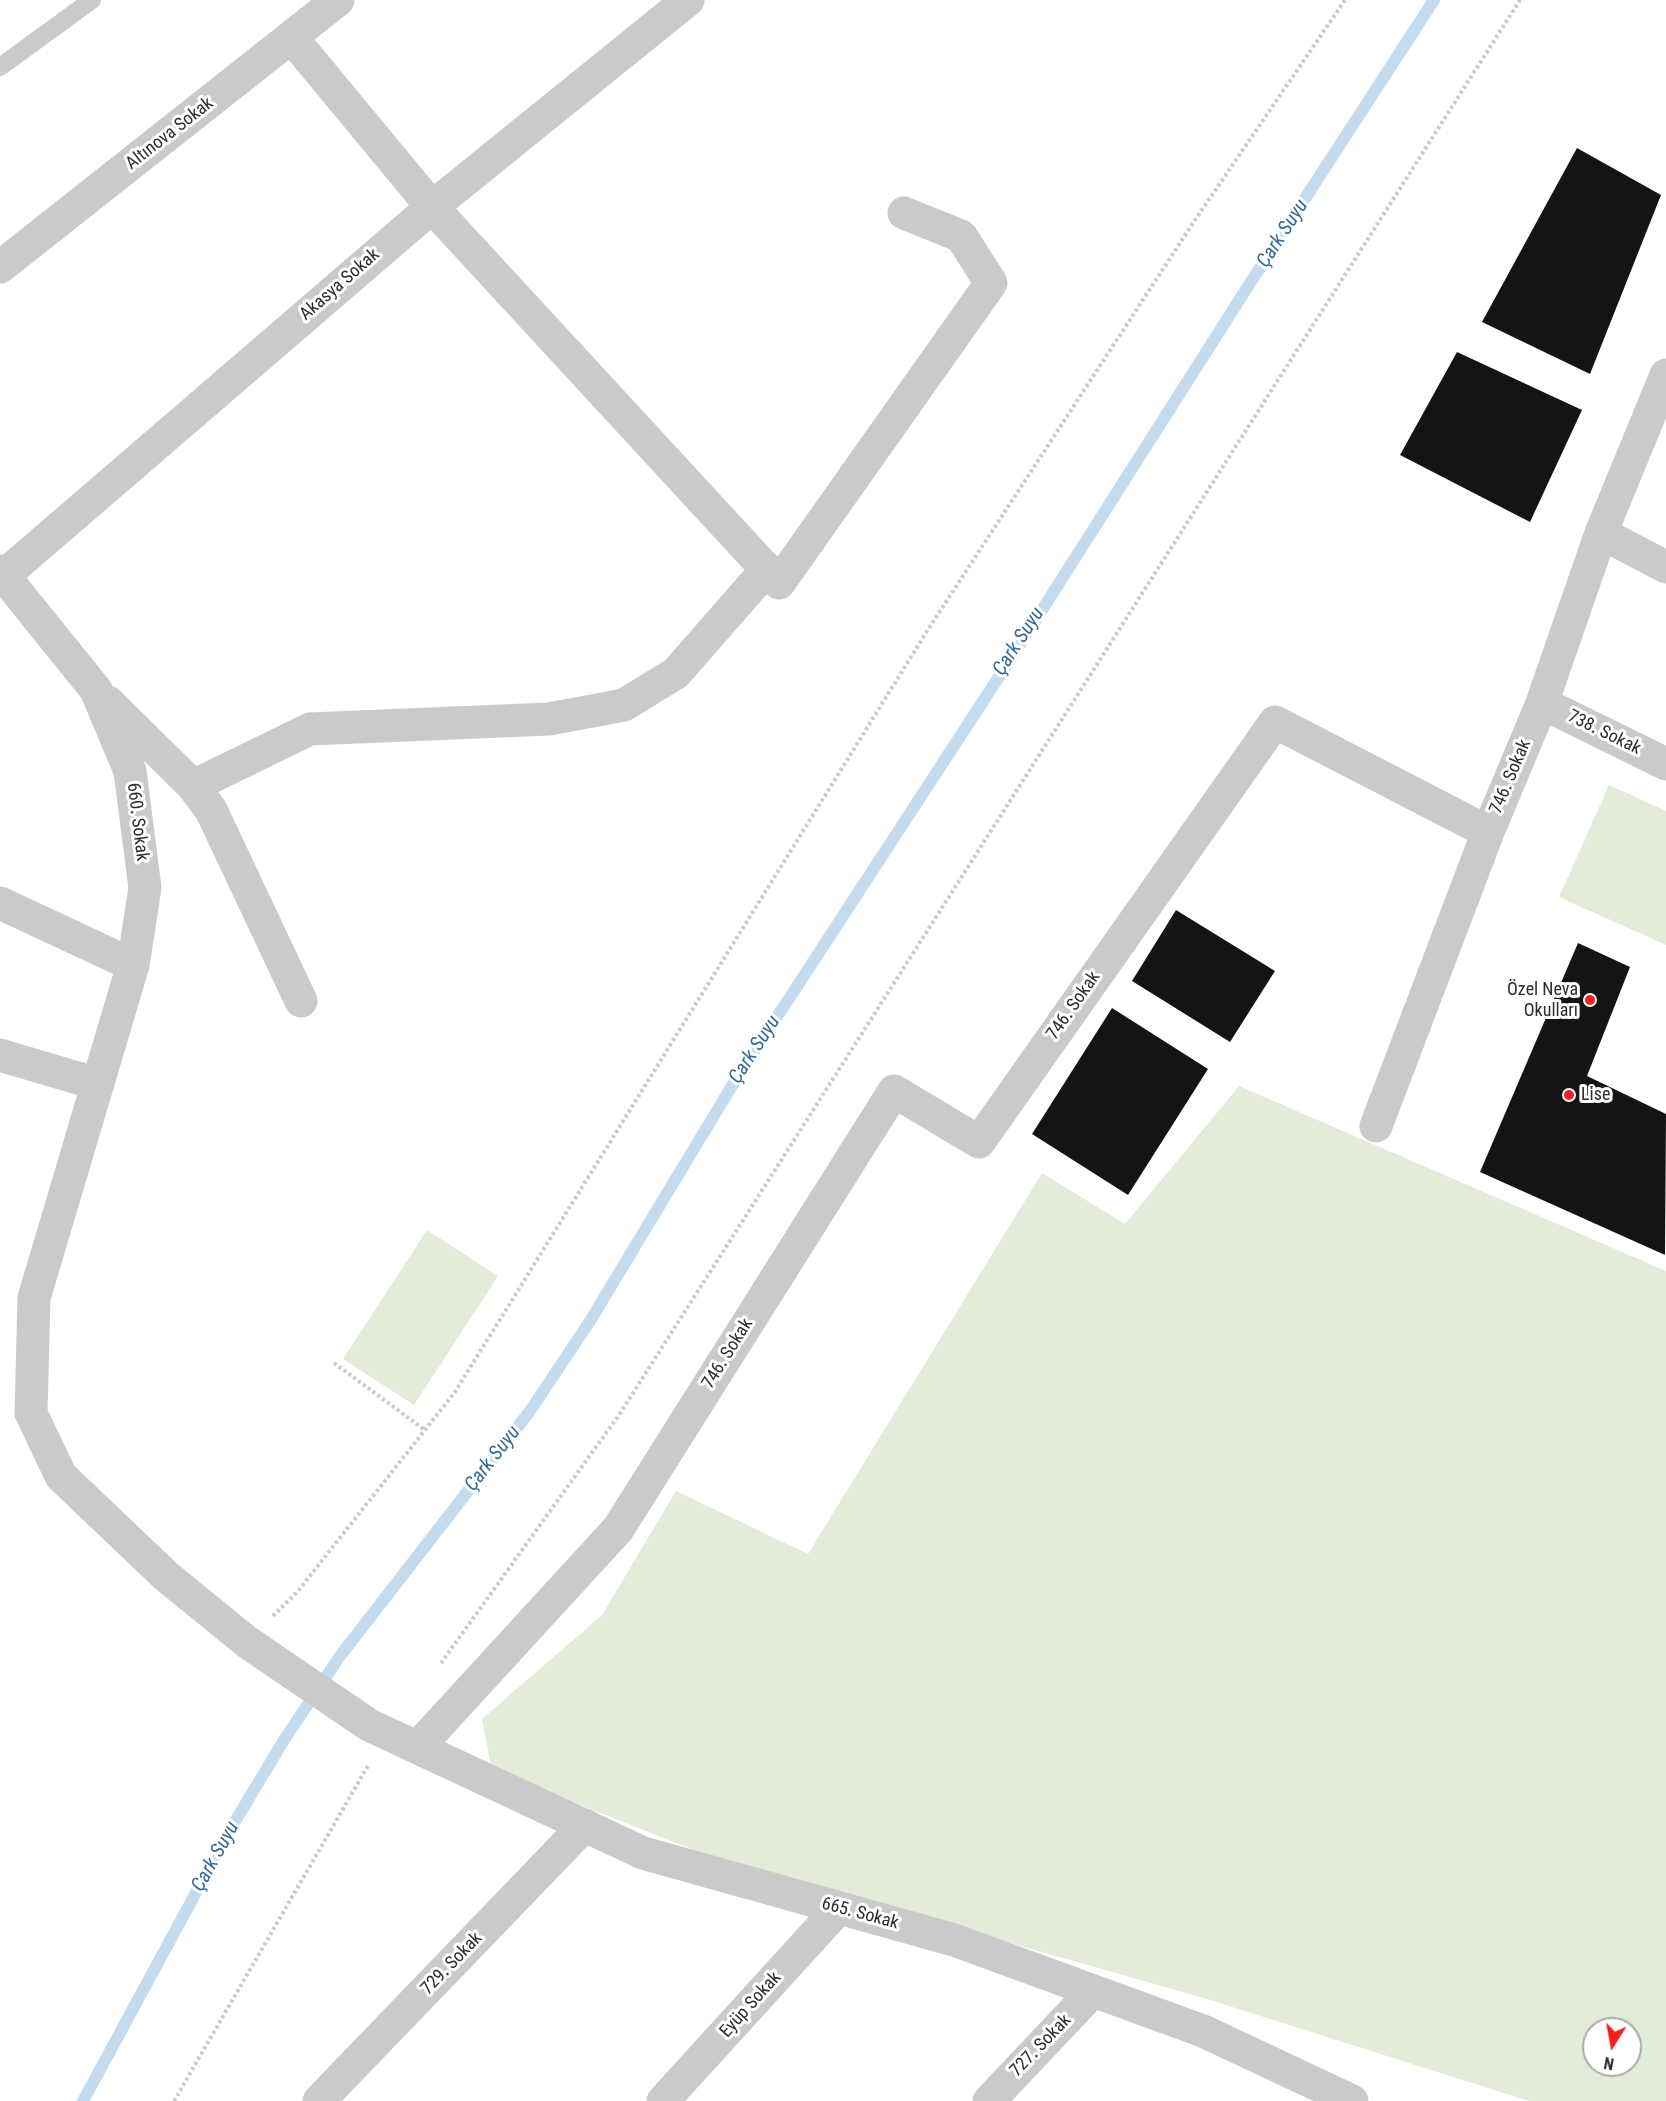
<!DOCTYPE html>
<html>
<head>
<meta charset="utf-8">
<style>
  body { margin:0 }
  #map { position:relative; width:1666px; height:2101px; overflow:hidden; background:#fff; font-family:"Roboto Condensed",sans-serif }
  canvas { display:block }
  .north { position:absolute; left:1582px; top:2017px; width:60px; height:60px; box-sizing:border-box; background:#fff; border:2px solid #ababab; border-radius:50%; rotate:191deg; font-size:16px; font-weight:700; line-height:24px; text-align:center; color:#2d2d2d }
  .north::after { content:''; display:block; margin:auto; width:21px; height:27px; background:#f32021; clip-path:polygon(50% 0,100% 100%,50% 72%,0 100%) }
</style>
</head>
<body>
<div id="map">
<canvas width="1666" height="2101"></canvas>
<div class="north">N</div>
</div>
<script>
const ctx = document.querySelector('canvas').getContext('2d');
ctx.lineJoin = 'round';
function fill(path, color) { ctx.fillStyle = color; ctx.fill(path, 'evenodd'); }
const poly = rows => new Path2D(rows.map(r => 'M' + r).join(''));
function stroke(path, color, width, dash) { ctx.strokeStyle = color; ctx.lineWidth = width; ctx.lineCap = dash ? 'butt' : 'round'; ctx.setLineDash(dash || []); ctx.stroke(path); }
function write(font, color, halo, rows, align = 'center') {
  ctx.font = font + ' "Roboto Condensed",sans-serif'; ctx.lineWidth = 6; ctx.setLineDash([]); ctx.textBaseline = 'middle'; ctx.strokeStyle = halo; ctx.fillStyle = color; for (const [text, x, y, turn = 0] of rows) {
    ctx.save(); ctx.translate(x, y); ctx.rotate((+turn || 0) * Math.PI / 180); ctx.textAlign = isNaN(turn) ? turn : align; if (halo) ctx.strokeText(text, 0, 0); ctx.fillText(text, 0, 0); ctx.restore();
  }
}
const green = poly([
  [1609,785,1666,811,1666,945,1559,897],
  [1239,1086,1666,1271,1666,2101,1529,2101,1207,1999,719,1860,492,1770,482,1719,602,1615,676,1491,808,1554,1042,1173,1125,1224],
  [1594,2029,1630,2029,1630,2065,1594,2065],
  [427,1230,498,1276,414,1405,343,1359]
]);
const stream = poly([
  [83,2101,231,1828,284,1740,340,1656,530,1411,590,1321,730,1089,1021,643,1252,280,1434,0]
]);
const building = poly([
  [1577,148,1661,195,1590,374,1482,322],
  [1457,352,1582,410,1530,522,1400,455],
  [1176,910,1275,971,1230,1042,1132,981],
  [1578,943,1630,967,1587,1076,1666,1114,1665,1255,1480,1172],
  [1112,1008,1208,1069,1128,1195,1032,1134]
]);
const path = poly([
  [334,1363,425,1430],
  [273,1616,298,1591,455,1392,929,628,1195,220,1345,0],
  [441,1663,619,1415,1520,0],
  [174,2101,369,1764]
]);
const service = poly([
  [0,67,92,0]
]);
const minor = poly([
  [292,38,432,207,779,583,991,283,961,236,904,213],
  [0,267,338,0],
  [1601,533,1666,567],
  [0,571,96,690,130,771,145,888,133,965,34,1298,31,1413,61,1476,166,1576,247,1642,369,1725,643,1853,954,1940,1203,2031,1352,2101],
  [0,579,432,207,688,0],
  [108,702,193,786,211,810,301,1001],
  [1542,703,1666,764],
  [193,786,310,729,549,719,624,705,676,673,767,569],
  [0,903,133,965],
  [0,1055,98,1084],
  [1376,1126,1488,832,1542,703,1601,533,1666,375],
  [418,1747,618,1529,894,1091,979,1142,1275,722,1488,832],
  [319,2101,585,1825],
  [663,2101,838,1909],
  [989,2101,1093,1991]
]);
const markers = [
  [1590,1000,6,"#f32021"],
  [1569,1095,6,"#f32021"]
];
const streetNames = [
  ["Altınova Sokak",170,134,-38],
  ["Akasya Sokak",340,285,-41],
  ["738. Sokak",1604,733,26],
  ["746. Sokak",1511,777,-67],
  ["660. Sokak",137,822,83],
  ["746. Sokak",1074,1006,-55],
  ["746. Sokak",728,1354,-58],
  ["665. Sokak",860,1914,15],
  ["729. Sokak",452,1964,-46],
  ["Eyüp Sokak",751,2005,-48],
  ["727. Sokak",1041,2046,-46]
];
const poiNames = [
  ["Özel Neva",1578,990],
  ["Okulları",1578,1011],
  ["Lise",1581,1095,"left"]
];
const waterNames = [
  ["Çark Suyu",1283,234,-57],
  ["Çark Suyu",1019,642,-57],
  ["Çark Suyu",755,1050,-57],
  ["Çark Suyu",493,1459,-52],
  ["Çark Suyu",216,1857,-61]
];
fill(green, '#e2ecd9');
stroke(stream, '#c4dbee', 12);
fill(building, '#141414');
stroke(path, '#cacaca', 4, [3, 3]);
stroke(service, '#cacaca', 18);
stroke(minor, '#cacaca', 33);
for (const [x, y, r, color] of markers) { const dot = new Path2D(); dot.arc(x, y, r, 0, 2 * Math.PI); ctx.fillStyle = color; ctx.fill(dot); stroke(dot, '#fff', 2); }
write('18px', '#2d2d2d', '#fff', streetNames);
write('18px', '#2d2d2d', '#fff', poiNames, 'right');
write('italic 20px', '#356a96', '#fff', waterNames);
</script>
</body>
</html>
